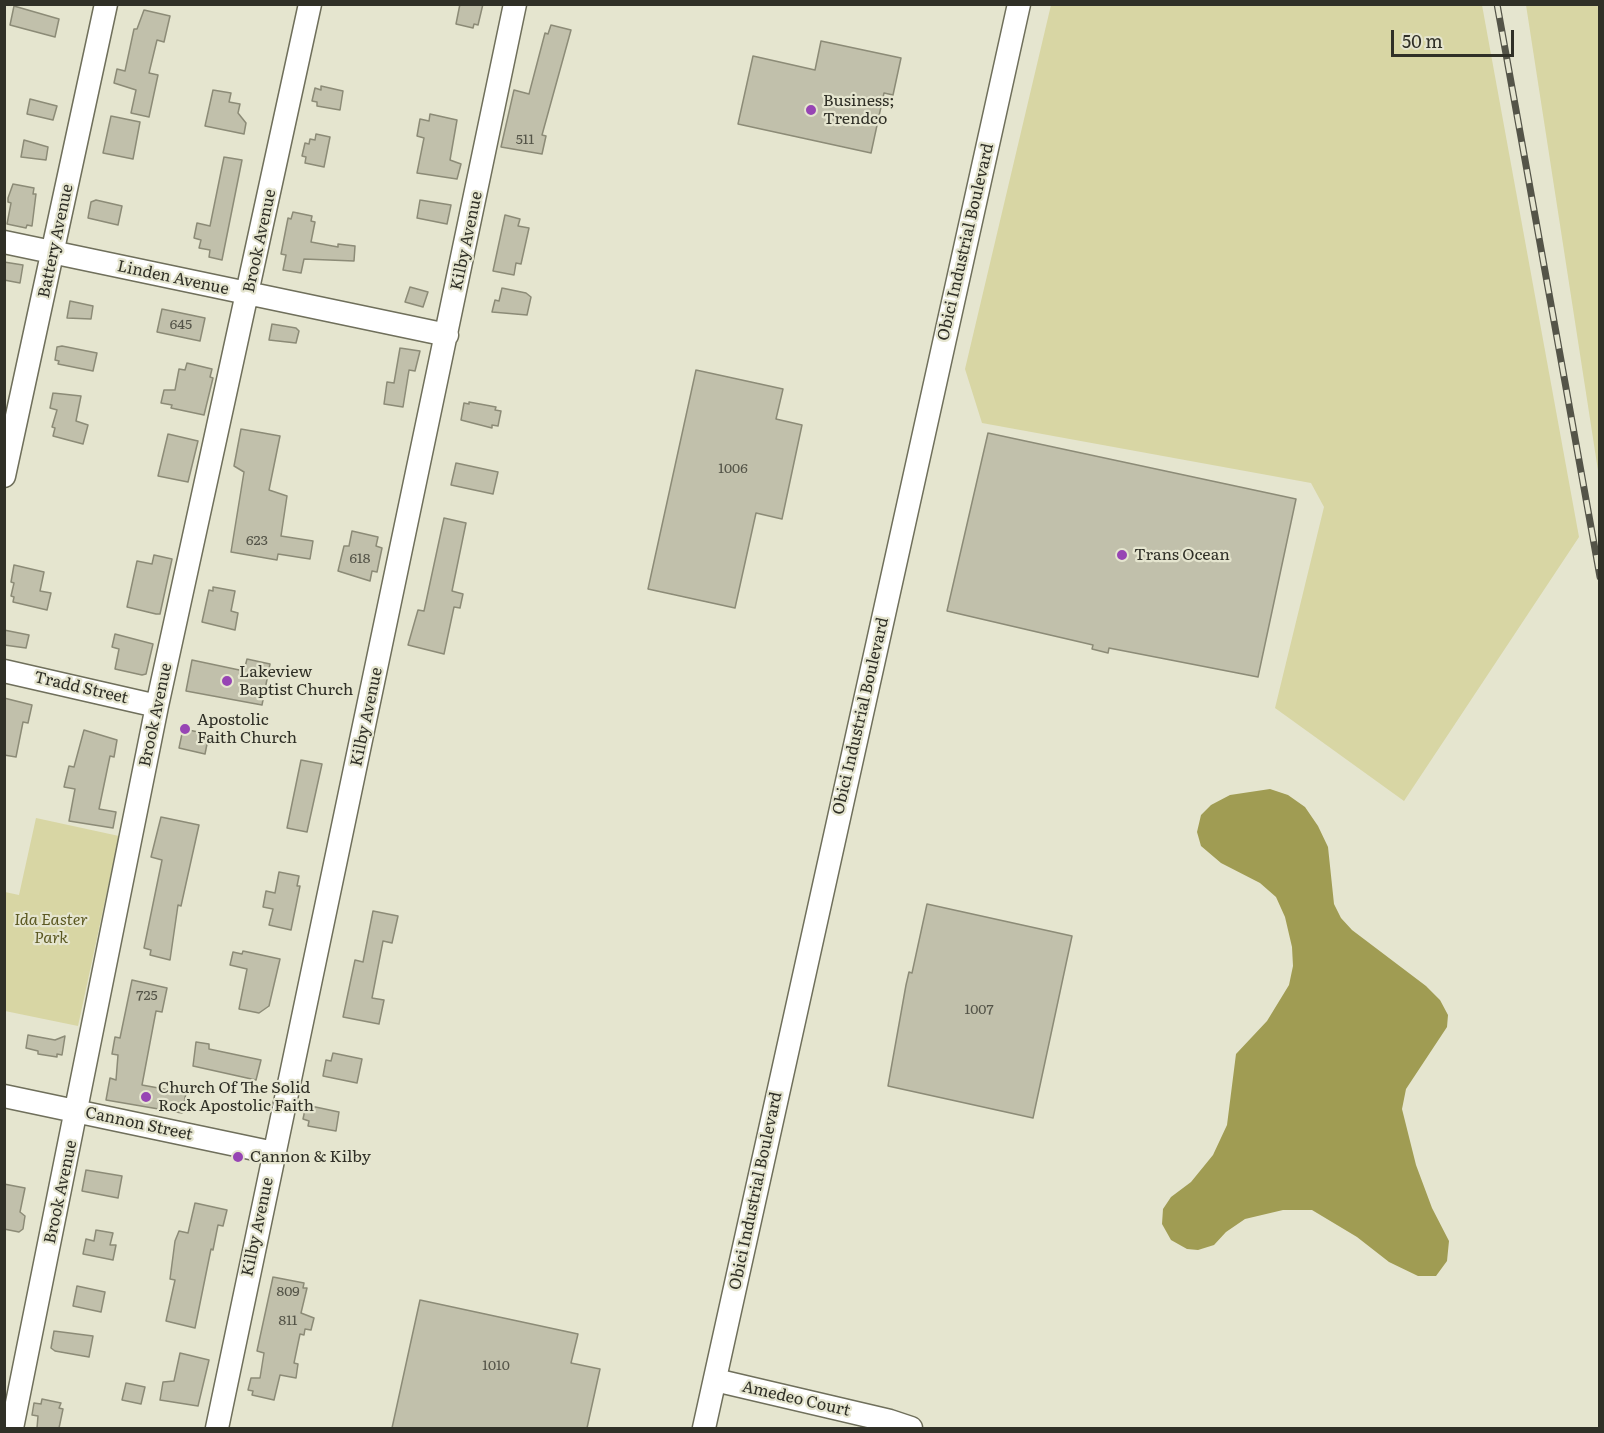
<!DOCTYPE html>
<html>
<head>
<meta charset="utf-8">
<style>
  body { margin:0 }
  #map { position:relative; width:1604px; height:1433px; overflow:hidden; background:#e5e5cf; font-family:Literata,serif }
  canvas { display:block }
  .frame { position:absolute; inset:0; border:6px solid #303027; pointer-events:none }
  .scale { position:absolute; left:1391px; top:30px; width:123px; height:27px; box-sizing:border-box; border:3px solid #303027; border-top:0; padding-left:8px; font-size:18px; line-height:21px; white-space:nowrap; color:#303027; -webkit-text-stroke:4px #e5e5cf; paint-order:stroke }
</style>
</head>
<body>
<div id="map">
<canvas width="1604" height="1433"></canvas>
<div class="frame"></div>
<div class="scale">50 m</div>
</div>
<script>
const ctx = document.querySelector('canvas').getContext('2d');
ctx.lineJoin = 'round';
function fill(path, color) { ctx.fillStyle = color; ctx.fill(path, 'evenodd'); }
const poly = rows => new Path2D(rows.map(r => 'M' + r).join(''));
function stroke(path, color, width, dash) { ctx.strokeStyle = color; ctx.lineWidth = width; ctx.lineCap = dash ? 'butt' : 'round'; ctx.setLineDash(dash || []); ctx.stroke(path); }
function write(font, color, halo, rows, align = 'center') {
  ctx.font = font + ' Literata,serif'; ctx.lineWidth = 4.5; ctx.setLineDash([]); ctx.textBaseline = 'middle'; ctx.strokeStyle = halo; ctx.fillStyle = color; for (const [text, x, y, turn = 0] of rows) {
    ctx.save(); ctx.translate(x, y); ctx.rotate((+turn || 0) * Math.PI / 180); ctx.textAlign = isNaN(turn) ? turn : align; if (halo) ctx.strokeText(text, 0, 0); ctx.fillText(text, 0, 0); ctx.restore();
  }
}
const green = poly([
  [1051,5,1482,5,1579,537,1404,801,1275,708,1324,507,1311,483,982,423,965,369],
  [1526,5,1599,5,1599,477],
  [36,818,119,836,78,1026,5,1011,5,892,19,895]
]);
const water = poly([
  [1270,789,1288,795,1305,807,1318,826,1328,847,1334,904,1341,918,1352,930,1426,986,1440,1000,1448,1015,1447,1027,1406,1089,1402,1109,1416,1165,1432,1208,1449,1241,1447,1261,1436,1276,1418,1276,1389,1262,1357,1237,1312,1210,1283,1210,1245,1219,1226,1232,1214,1245,1198,1250,1187,1249,1171,1240,1162,1224,1163,1209,1171,1197,1191,1182,1213,1155,1227,1125,1236,1054,1267,1021,1289,985,1293,966,1292,947,1285,917,1276,897,1260,883,1221,863,1201,846,1197,832,1201,815,1211,805,1230,795]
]);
const building = poly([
  [460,4,483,4,478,25,474,24,473,28,456,24,460,4],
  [14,6,59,19,55,37,10,25,14,6],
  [144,10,170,16,164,42,157,40,149,73,158,75,149,117,131,113,136,90,114,83,117,69,125,71,134,29,137,29,144,10],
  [551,25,571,30,542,135,546,136,542,154,501,147,514,90,529,94,545,33,548,34,551,25],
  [821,41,901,58,893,95,884,93,871,153,738,124,753,56,815,70,821,41],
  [321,86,343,91,340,110,317,106,317,102,312,101,315,88,321,90,321,86],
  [213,90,231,93,229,102,240,104,238,113,246,123,244,134,205,126,213,90],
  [30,99,57,106,53,120,27,114,30,99],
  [430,114,457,120,450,160,461,164,457,179,417,173,424,138,417,136,420,119,429,121,430,114],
  [111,116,140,122,133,159,103,153,111,116],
  [316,134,330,137,324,167,305,163,306,157,302,156,305,143,309,144,310,139,315,140,316,134],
  [24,140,48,147,46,160,21,157,24,140],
  [224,157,242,160,222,260,209,257,210,250,199,248,201,240,194,238,197,223,210,226,224,157],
  [13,184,34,188,33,194,36,194,32,226,27,225,26,228,7,224,11,203,8,202,8,198,13,184],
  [96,200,122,206,118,225,88,218,91,202,96,200],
  [420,200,451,205,447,224,417,218,420,200],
  [293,212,312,216,311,221,315,222,311,242,338,247,338,244,355,246,354,261,304,259,301,273,283,270,286,255,281,254,288,218,291,219,293,212],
  [505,215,520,219,518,226,529,228,521,264,516,263,514,275,493,271,505,215],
  [4,262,23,265,20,283,4,280,4,262],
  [410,287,428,292,423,307,405,302,410,287],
  [502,288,526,293,531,297,527,315,492,312,495,300,499,301,502,288],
  [70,301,93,306,91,319,67,318,70,301],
  [162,309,205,318,200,341,157,332,162,309],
  [272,324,296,328,299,331,296,343,269,340,272,324],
  [62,346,97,353,93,371,58,364,59,361,55,360,57,347,62,346],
  [400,348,420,351,415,371,409,370,403,407,384,404,387,382,394,383,400,348],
  [187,363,212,369,210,377,213,378,204,415,171,408,172,405,161,403,164,390,175,390,179,369,185,370,187,363],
  [696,370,783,389,776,419,802,425,782,519,756,513,735,608,648,589,696,370],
  [53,393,81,396,76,421,88,425,83,444,53,436,55,428,52,427,57,410,50,408,53,393],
  [469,402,496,407,495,410,501,411,498,426,492,425,492,428,461,420,464,403,469,404,469,402],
  [241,429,280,436,269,490,287,496,281,536,313,541,310,559,278,554,277,560,231,552,244,472,234,466,241,429],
  [988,433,1296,499,1258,677,1109,648,1108,653,1092,649,1093,645,947,611,988,433],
  [168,434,198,441,188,482,158,476,168,434],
  [456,463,498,472,493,494,451,485,456,463],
  [444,518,466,523,452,591,463,594,460,608,454,607,444,654,408,645,418,610,424,611,444,518],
  [352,531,378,537,376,546,382,548,377,572,372,571,370,581,338,571,344,546,349,546,352,531],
  [154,555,172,559,160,614,156,614,127,607,137,561,152,564,154,555],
  [14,565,44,572,40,591,51,593,47,610,13,602,14,597,11,596,14,583,11,582,14,565],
  [213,587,235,591,231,611,238,613,235,630,202,622,209,590,213,591,213,587],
  [4,630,29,635,26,648,4,645,4,630],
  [115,634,153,644,146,674,142,675,115,669,119,649,112,647,115,634],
  [247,659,270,664,262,705,186,691,192,660,244,671,247,659],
  [4,698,32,705,28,723,23,722,16,757,4,755,4,698],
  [183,729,209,734,205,754,179,748,183,729],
  [84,730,117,740,114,757,110,756,99,809,116,812,113,828,69,821,75,789,64,787,69,766,74,767,84,730],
  [301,760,322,764,307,832,287,828,301,760],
  [161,817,199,825,181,906,178,905,170,960,150,955,151,950,144,948,162,860,151,857,161,817],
  [279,872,299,876,297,886,300,886,291,930,269,925,273,909,263,907,266,891,275,893,279,872],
  [927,904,1072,936,1033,1118,888,1086,906,985,909,972,912,973,927,904],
  [373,911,398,916,392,943,383,941,372,998,384,1000,379,1024,343,1017,355,960,363,962,373,911],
  [243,951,280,959,269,1006,259,1013,239,1009,247,969,230,965,233,952,242,954,243,951],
  [132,980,167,988,162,1012,156,1011,142,1085,186,1093,182,1113,106,1100,110,1078,116,1080,118,1055,112,1054,115,1037,120,1038,132,980],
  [28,1035,55,1040,65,1036,62,1055,57,1054,57,1057,38,1054,38,1051,26,1048,28,1035],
  [196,1042,209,1044,209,1049,261,1060,256,1080,193,1066,196,1042],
  [333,1053,362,1059,357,1083,323,1076,326,1060,331,1061,333,1053],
  [306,1105,339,1112,336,1131,308,1126,309,1121,303,1119,306,1105],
  [86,1170,122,1176,118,1198,82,1191,86,1170],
  [4,1184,25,1188,20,1212,25,1216,23,1229,19,1232,4,1229,4,1184],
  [195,1203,227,1210,223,1226,218,1225,213,1250,211,1249,195,1328,166,1321,175,1280,170,1279,175,1241,179,1231,188,1233,195,1203],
  [96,1230,113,1233,110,1245,116,1245,113,1260,83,1254,86,1239,94,1241,96,1230],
  [273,1277,304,1283,303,1288,307,1288,301,1313,314,1318,311,1330,305,1329,304,1335,300,1334,294,1363,298,1364,296,1378,280,1375,274,1400,252,1395,253,1391,248,1390,251,1378,260,1378,264,1353,257,1351,273,1277],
  [77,1286,105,1292,101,1312,73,1306,77,1286],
  [420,1300,578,1334,571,1363,600,1369,587,1428,392,1428,420,1300],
  [54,1331,93,1336,89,1357,55,1351,51,1348,54,1331],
  [180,1353,209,1360,198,1406,160,1400,163,1382,174,1381,180,1353],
  [126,1383,145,1387,141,1404,122,1400,126,1383],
  [42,1399,61,1403,59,1408,63,1409,59,1428,37,1428,38,1416,32,1415,34,1403,41,1404,42,1399]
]);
const minor = poly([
  [4,242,447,335],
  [4,476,106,4],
  [4,671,157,706],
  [4,1096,274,1153],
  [715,1380,890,1421,911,1428],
  [12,1428,157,706,310,4],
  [217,1428,515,4],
  [704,1428,1019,4]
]);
const rail = poly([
  [1497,4,1600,577]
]);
const markers = [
  [811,110,6,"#9745b4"],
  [1122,555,6,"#9745b4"],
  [227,681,6,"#9745b4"],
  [185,729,6,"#9745b4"],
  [146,1097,6,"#9745b4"],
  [238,1157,6,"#9745b4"]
];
const numberNames = [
  ["511",525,140],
  ["645",181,325],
  ["1006",733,469],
  ["623",257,541],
  ["618",360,559],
  ["725",147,996],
  ["1007",979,1010],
  ["809",288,1292],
  ["811",288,1321],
  ["1010",496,1366]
];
const poiNames = [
  ["Business;",823,101],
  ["Trendco",823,119],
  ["Trans Ocean",1134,555],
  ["Lakeview",239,672],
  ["Baptist Church",239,690],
  ["Apostolic",197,720],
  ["Faith Church",197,738],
  ["Church Of The Solid",158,1088],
  ["Rock Apostolic Faith",158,1106],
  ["Cannon & Kilby",250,1157]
];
const streetNames = [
  ["Battery Avenue",56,241,-78],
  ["Brook Avenue",260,241,-78],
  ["Kilby Avenue",467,241,-78],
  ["Obici Industrial Boulevard",966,242,-77],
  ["Linden Avenue",173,278,12],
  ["Tradd Street",81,688,13],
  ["Brook Avenue",156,715,-78],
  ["Obici Industrial Boulevard",861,716,-77],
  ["Kilby Avenue",367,717,-78],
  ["Cannon Street",139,1124,12],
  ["Obici Industrial Boulevard",756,1191,-78],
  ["Brook Avenue",61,1192,-78],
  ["Kilby Avenue",258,1227,-78],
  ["Amedeo Court",796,1399,13]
];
const parkNames = [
  ["Ida Easter",51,920],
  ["Park",51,938]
];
fill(green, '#d8d6a4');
fill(water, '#a09c53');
fill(building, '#c1c0ab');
stroke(building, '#8c8b77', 1.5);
stroke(minor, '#6f6f5b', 25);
stroke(minor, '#fff', 22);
stroke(rail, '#545448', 7);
stroke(rail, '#e5e5cf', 4.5, [14]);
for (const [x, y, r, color] of markers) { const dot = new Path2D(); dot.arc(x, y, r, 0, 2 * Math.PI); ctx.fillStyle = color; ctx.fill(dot); stroke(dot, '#e5e5cf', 2); }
write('14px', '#545448', null, numberNames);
write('16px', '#303027', '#e5e5cf', poiNames, 'left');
write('16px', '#303027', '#e5e5cf', streetNames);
write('italic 16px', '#5b5821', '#e5e5cf', parkNames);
</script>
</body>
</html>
